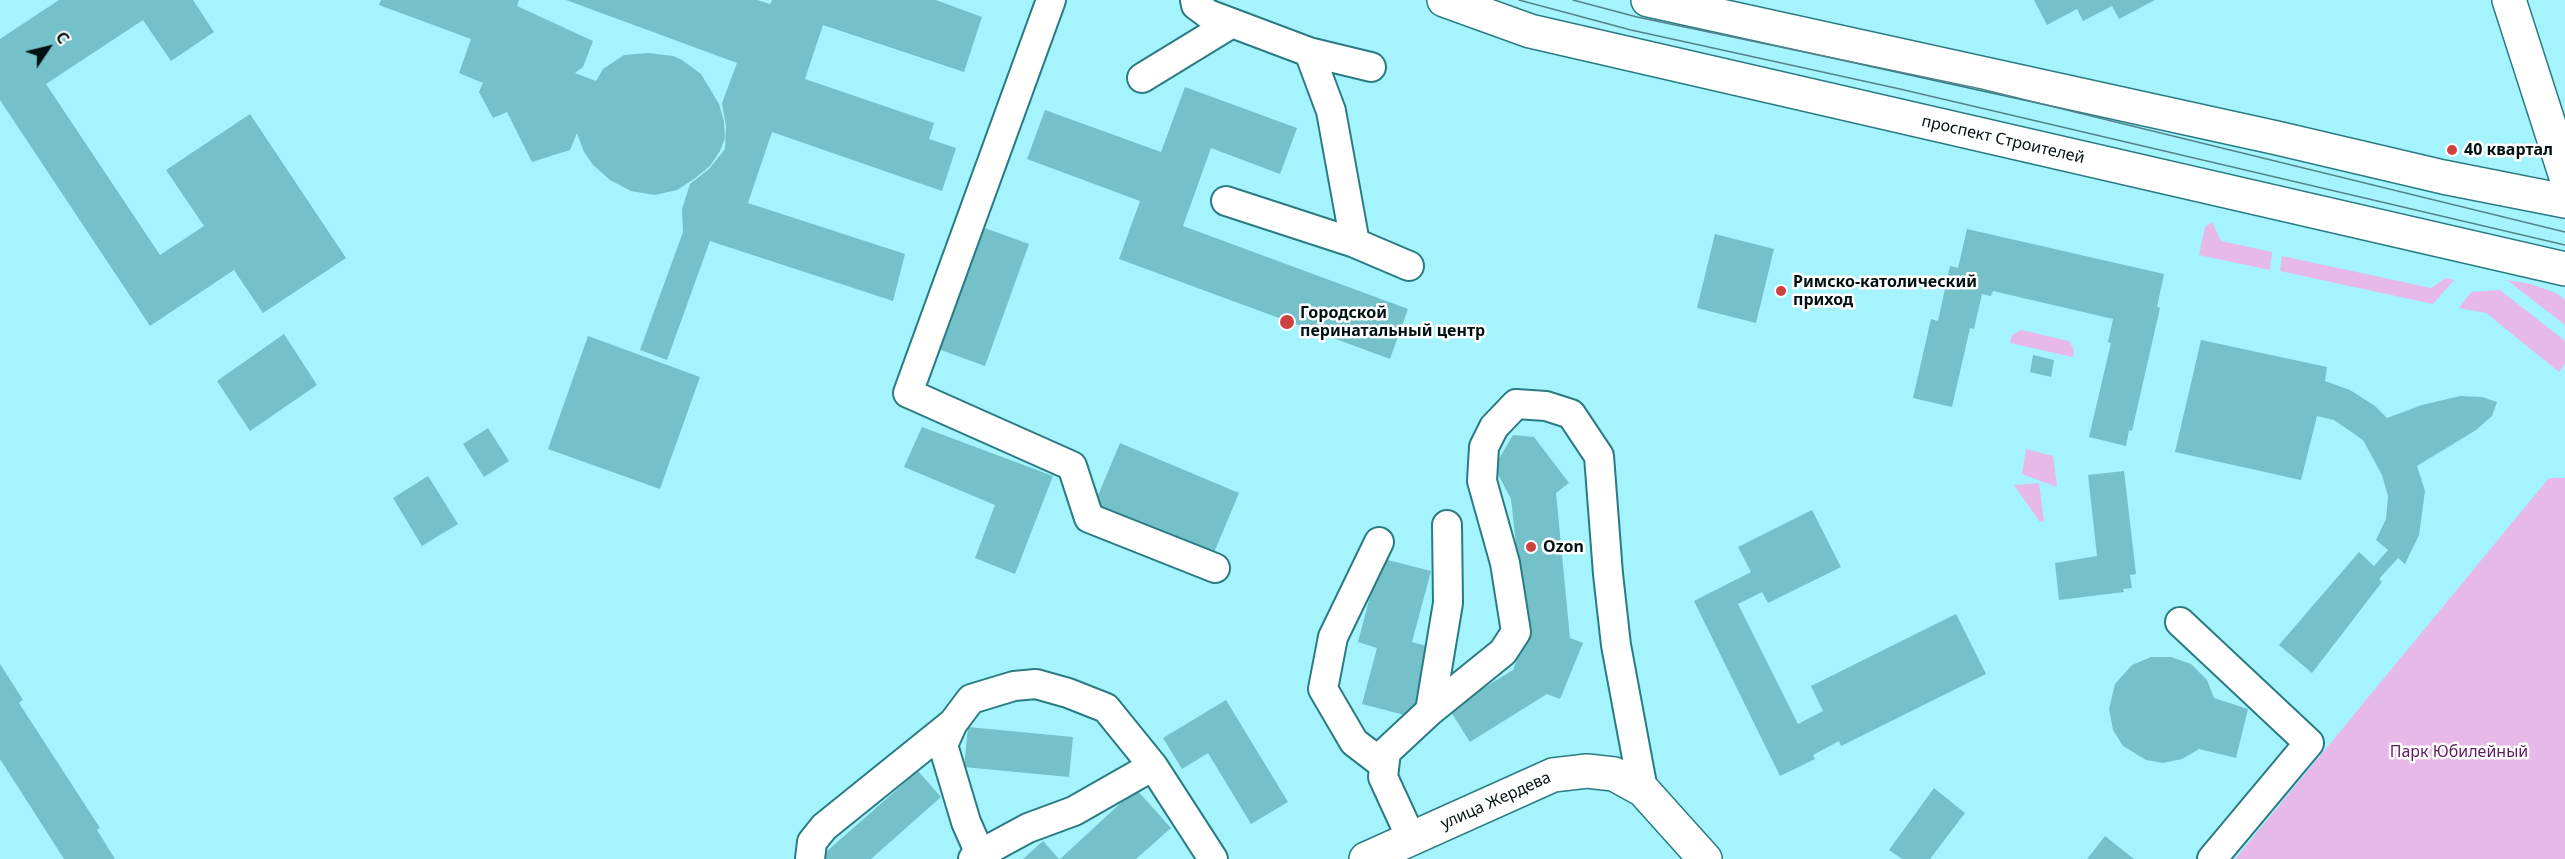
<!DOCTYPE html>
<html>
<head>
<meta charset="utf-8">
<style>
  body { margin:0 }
  #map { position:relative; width:2565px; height:859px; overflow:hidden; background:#a5f3fc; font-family:"Noto Sans",sans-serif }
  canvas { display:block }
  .north { position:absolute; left:18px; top:18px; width:60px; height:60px; -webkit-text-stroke:4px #fff; paint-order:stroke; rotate:55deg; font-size:16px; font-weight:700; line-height:24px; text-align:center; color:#001113 }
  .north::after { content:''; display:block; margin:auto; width:21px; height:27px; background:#001113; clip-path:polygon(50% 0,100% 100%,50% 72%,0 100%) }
</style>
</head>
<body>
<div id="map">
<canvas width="2565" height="859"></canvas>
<div class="north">С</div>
</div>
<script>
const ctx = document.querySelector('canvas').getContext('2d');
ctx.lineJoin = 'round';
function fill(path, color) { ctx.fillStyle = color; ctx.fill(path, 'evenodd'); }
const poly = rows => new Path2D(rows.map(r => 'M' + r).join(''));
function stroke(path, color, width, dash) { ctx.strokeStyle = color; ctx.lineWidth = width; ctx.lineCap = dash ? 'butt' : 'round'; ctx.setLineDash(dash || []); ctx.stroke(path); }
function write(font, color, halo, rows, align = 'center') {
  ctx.font = font + ' "Noto Sans",sans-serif'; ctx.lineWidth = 5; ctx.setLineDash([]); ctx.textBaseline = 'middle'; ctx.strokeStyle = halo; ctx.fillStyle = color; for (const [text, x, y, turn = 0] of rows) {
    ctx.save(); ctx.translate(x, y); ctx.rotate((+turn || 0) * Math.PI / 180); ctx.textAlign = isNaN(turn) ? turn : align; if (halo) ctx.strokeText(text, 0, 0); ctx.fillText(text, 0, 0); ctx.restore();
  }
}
const green = poly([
  [2212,222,2221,241,2272,252,2270,270,2199,255,2205,227],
  [2282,256,2431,288,2446,278,2454,280,2433,304,2280,271],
  [2507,280,2531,284,2558,294,2565,300,2565,325],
  [2500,290,2565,341,2565,364,2559,372,2486,313,2459,308,2471,292],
  [2021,330,2069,341,2074,350,2073,357,2010,343,2012,335],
  [2026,449,2053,456,2057,487,2022,474],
  [2549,478,2565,478,2565,859,2235,859],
  [2039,483,2044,521,2040,522,2014,485]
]);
const building = poly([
  [59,0,193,0,214,32,171,61,143,20,46,84,160,255,204,226,166,170,250,114,346,258,263,313,234,270,150,326,0,100,0,39],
  [381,0,519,0,517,6,593,41,583,67,575,73,596,81,603,69,624,55,649,53,673,56,682,60,701,74,719,104,724,121,725,138,720,151,710,166,694,179,677,190,655,195,631,191,610,180,593,165,584,152,577,133,570,150,532,162,507,112,493,118,479,92,483,83,459,73,471,39,379,5],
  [566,0,757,0,770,4,772,0,936,0,982,17,964,72,823,25,805,79,934,123,929,139,956,148,942,191,772,132,748,203,905,254,893,301,710,241,667,360,640,350,683,232,682,209,690,184,709,169,725,149,726,126,722,103,737,63],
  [2034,0,2155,0,2119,19,2112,6,2083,21,2077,9,2047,25],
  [1185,87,1297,128,1280,174,1211,148,1183,226,1408,309,1390,359,1119,259,1140,201,1027,159,1045,110,1161,152],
  [982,227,1029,244,985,366,938,349],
  [1967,229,2164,274,2157,307,2160,308,2132,431,2129,430,2126,446,2089,437,2111,343,2108,342,2113,319,1993,291,1991,296,1982,294,1974,329,1970,328,1952,407,1913,398,1931,319,1938,321,1950,266,1958,268],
  [1715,234,1774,249,1756,323,1697,308],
  [284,334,317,385,250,431,217,381],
  [588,336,700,377,660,489,548,449],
  [2201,340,2327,367,2325,381,2350,390,2375,406,2387,418,2422,405,2460,396,2482,397,2497,402,2492,416,2476,430,2417,466,2425,491,2419,535,2405,564,2398,558,2379,579,2382,582,2312,673,2279,645,2359,552,2374,566,2388,550,2376,540,2386,519,2388,496,2382,475,2363,440,2334,420,2317,416,2301,480,2175,452],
  [2033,355,2054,360,2051,377,2030,372],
  [922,427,1053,476,1015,574,975,558,995,505,904,467],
  [488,428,509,461,484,477,463,444],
  [1513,435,1534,437,1569,483,1556,493,1570,638,1583,643,1560,699,1547,694,1470,742,1449,709,1513,670,1526,634,1511,499,1494,467],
  [1120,443,1239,493,1213,555,1094,505],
  [2124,471,2136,574,2130,575,2132,588,2123,589,2124,592,2059,600,2055,563,2097,556,2088,475],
  [428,476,458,524,422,546,393,498],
  [1812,510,1841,567,1768,603,1762,592,1738,604,1798,724,1823,711,1811,686,1956,614,1986,674,1841,746,1839,741,1813,755,1815,759,1780,776,1694,601,1751,572,1738,547],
  [1380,558,1431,571,1412,642,1430,647,1412,717,1362,704,1377,648,1358,642],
  [2151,657,2171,657,2191,664,2207,680,2214,698,2248,709,2236,758,2199,749,2182,759,2163,763,2146,760,2123,746,2113,730,2109,709,2115,684,2132,665],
  [0,664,23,700,19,703,100,828,97,830,115,859,64,859,0,759],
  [1226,700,1288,802,1251,824,1208,753,1182,769,1163,738],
  [968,727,1073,737,1069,777,964,767],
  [918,771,941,797,871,859,818,859],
  [1934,788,1965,813,1930,859,1902,859,1889,850],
  [1136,789,1171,828,1136,859,1060,859],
  [2105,836,2134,859,2087,859],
  [1043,841,1059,859,1023,859]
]);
const minor = poly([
  [1051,0,908,393,1072,466,1089,518,1215,568],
  [1195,0,1196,5,1208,14,1309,52,1371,67],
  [1309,52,1331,111,1355,243],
  [1142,78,1232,23],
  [1226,201,1355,243,1409,266],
  [1379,542,1333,637,1323,689,1354,742,1384,765],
  [2180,622,2309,743,2212,859],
  [1430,711,1448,603,1447,525],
  [1411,838,1383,777,1386,752,1430,711,1503,652,1516,632,1505,563,1482,481,1484,447,1494,427,1516,404,1546,406,1571,414,1599,456,1608,574,1616,645,1643,790],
  [980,854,1028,828,1074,811,1153,766],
  [810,859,812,842,824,827,953,723],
  [973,859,980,854,966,822,943,745,953,723,971,699,1014,686,1036,684,1068,693,1106,708,1153,766,1213,859]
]);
const major = poly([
  [1444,0,1530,31,2565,269],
  [1648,0,2277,138,2443,177,2565,201],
  [2509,0,2565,174],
  [1366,859,1553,775,1587,771,1614,774,1643,790,1705,859]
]);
const tram = poly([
  [1519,0,1631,30,1900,89,2565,245],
  [1573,0,1637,17,1981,89,2565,232]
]);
const markers = [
  [2452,150,6,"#cf4040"],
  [1781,291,6,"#cf4040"],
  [1287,322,8,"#cf4040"],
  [1531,547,6,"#cf4040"]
];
const streetNames = [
  ["проспект Строителей",2003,140,13],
  ["улица Жердева",1496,801,-24]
];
const poiNames = [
  ["40 квартал",2464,150],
  ["Римско-католический",1793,282],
  ["приход",1793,300],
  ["Городской",1300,313],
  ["перинатальный центр",1300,331],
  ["Ozon",1543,547]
];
const parkNames = [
  ["Парк Юбилейный",2459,752]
];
fill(green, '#e6b9e9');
fill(building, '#74c1c9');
stroke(minor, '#2a7b83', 32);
stroke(major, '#2a7b83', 36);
stroke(minor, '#fff', 28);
stroke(major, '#fff', 33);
stroke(tram, '#538389', 1.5);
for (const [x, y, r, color] of markers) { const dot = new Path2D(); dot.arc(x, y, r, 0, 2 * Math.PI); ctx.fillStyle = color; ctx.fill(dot); stroke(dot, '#fff', 2); }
write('16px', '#001113', '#fff', streetNames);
write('bold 16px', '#001113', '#fff', poiNames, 'left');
write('16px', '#5c1c61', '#fff', parkNames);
</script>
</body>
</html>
